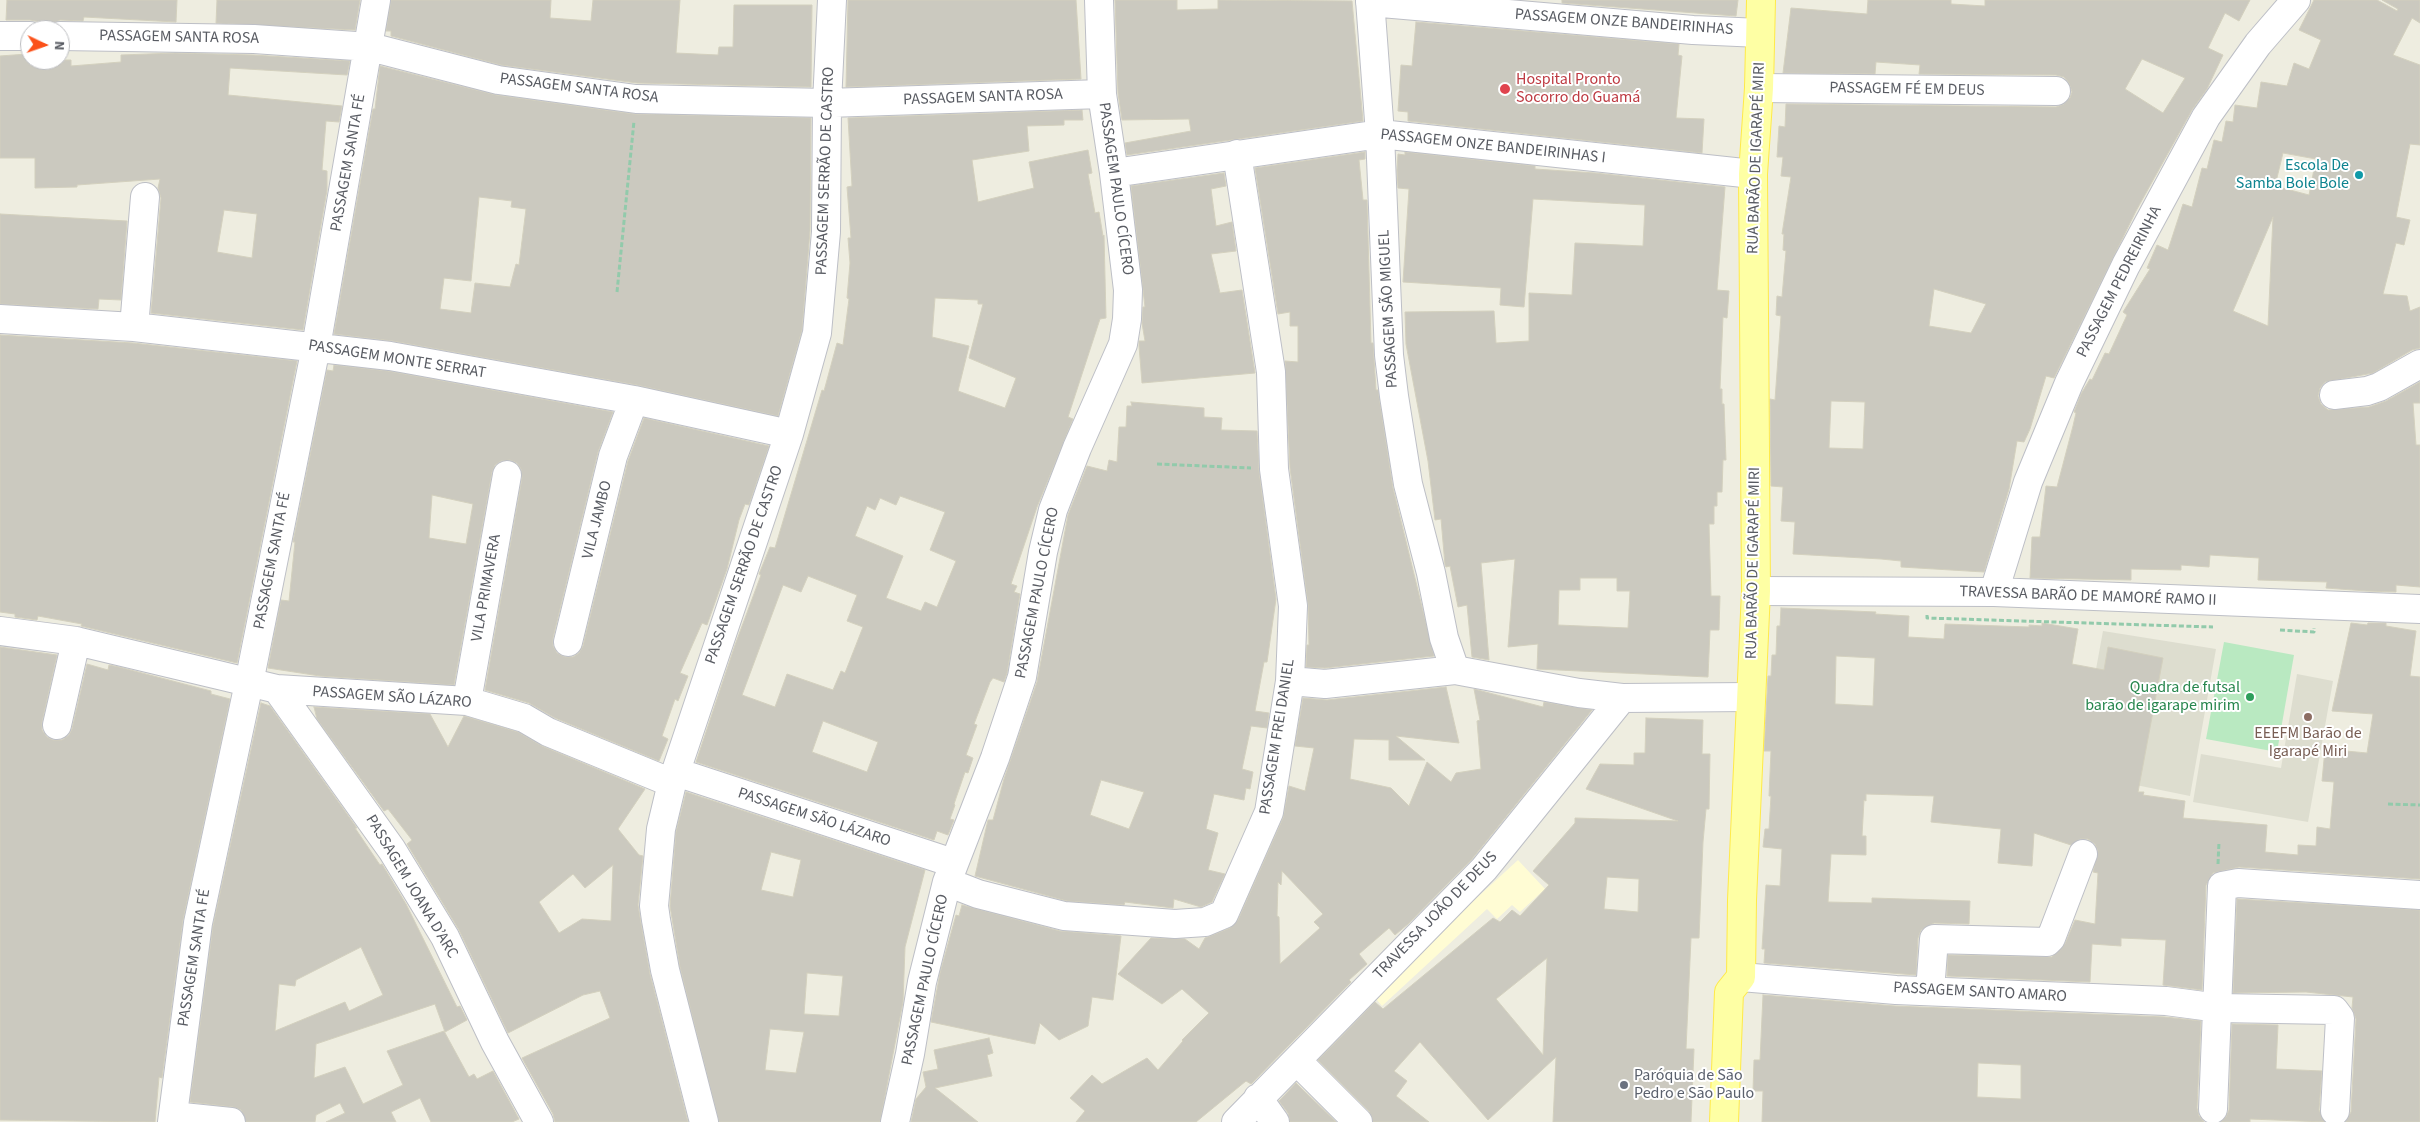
<!DOCTYPE html>
<html>
<head>
<meta charset="utf-8">
<style>
  body { margin:0 }
  #map { position:relative; width:2420px; height:1122px; overflow:hidden; background:#eeede0; font-family:"Source Sans 3",sans-serif }
  canvas { display:block }
  .north { position:absolute; left:20px; top:20px; width:50px; height:50px; box-sizing:border-box; background:#fff; border:1px solid #bdbec1; border-radius:50%; rotate:93deg; font-size:14px; font-weight:700; line-height:20px; text-align:center; color:#595c63 }
  .north::after { content:''; display:block; margin:auto; width:18px; height:22px; background:#fb5119; clip-path:polygon(50% 0,100% 100%,50% 72%,0 100%) }
</style>
</head>
<body>
<div id="map">
<canvas width="2420" height="1122"></canvas>
<div class="north">N</div>
</div>
<script>
const ctx = document.querySelector('canvas').getContext('2d');
ctx.lineJoin = 'round';
function fill(path, color) { ctx.fillStyle = color; ctx.fill(path, 'evenodd'); }
const poly = rows => new Path2D(rows.map(r => 'M' + r).join(''));
function stroke(path, color, width, dash) { ctx.strokeStyle = color; ctx.lineWidth = width; ctx.lineCap = dash ? 'butt' : 'round'; ctx.setLineDash(dash || []); ctx.stroke(path); }
function write(font, color, halo, rows, align = 'center') {
  ctx.font = font + ' "Source Sans 3",sans-serif'; ctx.lineWidth = 4; ctx.setLineDash([]); ctx.textBaseline = 'middle'; ctx.strokeStyle = halo; ctx.fillStyle = color; for (const [text, x, y, turn = 0] of rows) {
    ctx.save(); ctx.translate(x, y); ctx.rotate((+turn || 0) * Math.PI / 180); ctx.textAlign = isNaN(turn) ? turn : align; if (halo) ctx.strokeText(text, 0, 0); ctx.fillText(text, 0, 0); ctx.restore();
  }
}
const commercial = poly([
  [1518,860,1545,889,1520,912,1512,905,1497,919,1487,909,1382,1006,1372,994]
]);
const education = poly([
  [2103,631,2216,649,2190,796,2077,773],
  [2297,674,2333,681,2308,822,2193,802,2201,754,2281,768]
]);
const green = poly([
  [2224,642,2294,655,2277,752,2206,739]
]);
const building = poly([
  [7,0,177,0,176,22,84,17,83,21,60,20,51,24,30,20,6,20,7,0],
  [217,0,360,0,355,30,216,23,217,0],
  [391,0,551,0,550,18,591,21,593,0,680,0,676,53,718,55,719,47,733,47,734,5,812,5,811,87,637,83,501,65,391,36,391,31,386,31,391,0],
  [848,0,1076,0,1081,79,846,87,848,0],
  [1115,0,1177,0,1177,10,1218,9,1218,0,1352,1,1363,121,1127,155,1125,143,1191,131,1189,119,1122,120,1118,93,1115,0],
  [1562,0,1738,0,1736,16,1562,3,1562,0],
  [1868,0,1951,0,1951,4,1985,6,1985,0,2250,0,2239,21,2225,13,2208,48,2223,55,2207,89,2192,110,2136,211,2054,378,2046,376,2030,429,2024,442,2017,441,2009,489,1984,572,1901,567,1901,561,1881,559,1793,554,1795,522,1781,521,1783,487,1771,486,1770,399,1775,400,1781,316,1776,315,1777,296,1782,297,1786,251,1783,250,1784,234,1782,234,1791,177,1781,176,1783,157,1777,157,1779,126,1785,127,1786,104,2056,107,2064,104,2070,98,2072,92,2069,83,2064,77,2056,75,1919,74,1920,65,1876,62,1875,74,1783,73,1791,8,1867,14,1868,0],
  [2142,59,2185,78,2163,113,2125,89,2142,59],
  [1934,289,1986,304,1971,333,1929,326,1934,289],
  [1831,401,1865,402,1863,449,1829,448,1831,401],
  [2314,0,2377,0,2397,11,2398,9,2382,0,2420,0,2420,23,2412,18,2393,55,2420,65,2420,145,2410,144,2396,217,2410,220,2404,245,2396,243,2383,294,2407,296,2410,311,2420,307,2420,348,2412,350,2373,373,2325,382,2320,388,2318,396,2321,404,2328,410,2369,407,2386,401,2420,382,2420,403,2413,403,2416,445,2420,445,2420,587,2396,585,2396,592,2366,591,2326,588,2327,582,2258,580,2259,558,2210,555,2209,567,2181,565,2181,570,2131,569,2131,580,2030,578,2032,537,2040,537,2046,486,2057,487,2073,426,2076,413,2074,412,2081,394,2090,379,2092,380,2105,353,2109,354,2127,315,2123,312,2150,269,2147,268,2157,245,2168,250,2183,204,2192,207,2202,168,2207,169,2214,140,2222,142,2226,121,2233,122,2235,105,2257,108,2261,82,2287,86,2294,63,2309,69,2321,40,2299,30,2314,0],
  [2283,153,2316,159,2309,195,2275,186,2283,153],
  [2273,217,2268,326,2233,311,2273,217],
  [1416,22,1679,44,1678,55,1682,56,1676,118,1704,119,1702,153,1408,121,1408,112,1398,111,1401,65,1412,66,1416,22],
  [175,53,253,55,350,61,347,75,230,68,228,95,342,106,339,122,326,121,322,170,327,171,327,190,303,330,151,313,161,198,158,188,160,179,77,185,77,187,35,188,35,158,0,158,0,56,27,54,27,60,71,60,71,66,121,62,121,55,175,53],
  [224,210,257,214,252,258,217,252,224,210],
  [380,66,496,95,634,114,811,118,810,231,802,330,778,416,637,385,393,341,334,334,373,109,375,109,380,66],
  [479,197,512,201,511,207,526,209,519,265,516,264,510,287,475,283,471,313,440,309,444,278,471,281,479,197],
  [1082,110,1083,120,1064,120,1064,125,1027,126,1029,151,972,160,978,202,1034,188,1029,162,1088,150,1092,173,1088,174,1095,213,1099,212,1103,236,1104,235,1106,318,1100,319,1068,417,1073,419,1037,507,1011,584,1017,586,1014,592,1020,594,1007,673,1004,682,993,678,990,682,974,724,977,725,966,755,973,758,968,773,965,772,954,804,955,805,950,819,954,820,948,835,937,831,934,840,696,762,735,645,761,575,759,574,770,547,775,548,822,390,824,391,837,343,843,345,849,299,847,298,850,263,848,238,851,238,847,187,852,186,848,118,1082,110],
  [935,298,978,300,978,304,983,304,969,358,1016,378,1005,408,958,391,969,346,932,337,935,298],
  [900,496,945,512,930,550,956,561,937,607,925,602,921,611,886,598,903,556,855,536,867,506,875,510,880,498,896,505,900,496],
  [808,576,857,595,847,621,863,627,845,673,841,671,833,690,787,674,775,707,742,695,783,585,801,592,808,576],
  [823,721,878,742,867,772,812,752,823,721],
  [1365,152,1365,159,1359,160,1363,200,1367,200,1371,343,1373,343,1376,390,1378,390,1393,488,1434,656,1325,668,1306,667,1307,645,1309,645,1308,604,1290,468,1285,361,1298,362,1298,326,1290,326,1290,312,1278,314,1255,168,1365,152],
  [1405,152,1535,166,1535,169,1595,173,1725,187,1717,290,1729,291,1727,318,1723,317,1720,389,1722,389,1722,404,1724,404,1726,460,1723,460,1722,492,1717,492,1717,506,1714,506,1714,524,1709,524,1711,596,1720,596,1719,630,1710,630,1708,677,1537,669,1538,644,1508,647,1515,559,1481,563,1489,660,1472,657,1467,605,1458,607,1450,566,1446,567,1445,565,1441,519,1435,520,1428,461,1406,344,1405,312,1494,311,1496,343,1529,341,1529,293,1572,295,1575,243,1643,246,1645,205,1533,199,1524,307,1500,305,1501,288,1403,282,1409,189,1398,188,1397,170,1398,154,1405,155,1405,152],
  [1580,578,1617,578,1617,591,1630,591,1628,628,1558,625,1559,590,1580,590,1580,578],
  [1224,173,1226,186,1211,189,1216,226,1232,222,1236,251,1211,254,1220,293,1242,290,1255,373,1142,383,1139,346,1139,341,1145,341,1142,323,1143,307,1145,307,1131,186,1224,173],
  [0,214,127,221,121,300,99,299,98,309,0,304,0,214],
  [0,335,133,343,297,361,237,663,81,626,82,624,38,616,37,620,15,617,15,614,0,612,0,335],
  [334,365,388,371,613,412,598,452,553,638,553,646,557,653,565,657,573,657,579,653,583,646,628,461,644,418,769,446,749,505,745,504,739,520,727,569,707,625,702,623,680,673,688,676,678,701,675,699,662,736,668,739,659,761,555,718,529,703,485,690,522,478,521,469,517,463,510,460,501,461,495,465,492,472,454,685,320,676,268,668,281,600,289,601,295,542,293,542,327,370,333,371,334,365],
  [432,495,473,504,466,544,429,538,432,495],
  [1131,402,1204,408,1204,417,1222,418,1221,430,1257,431,1259,471,1276,599,1267,662,1264,662,1255,711,1269,713,1267,728,1251,726,1242,769,1253,772,1250,789,1246,788,1244,800,1214,794,1206,829,1218,833,1208,870,1225,874,1212,902,1201,907,1174,899,1173,908,1125,902,1124,905,1067,901,975,876,988,820,993,820,1004,779,1037,682,1068,515,1087,466,1107,471,1109,460,1117,462,1119,427,1126,427,1127,406,1132,406,1131,402],
  [1101,780,1144,792,1129,829,1090,815,1101,780],
  [1781,608,1876,612,1875,614,1909,616,1908,637,1944,639,1945,624,2029,627,2029,625,2042,626,2042,623,2078,629,2072,664,2104,670,2108,647,2163,658,2138,792,2144,792,2143,795,2185,801,2183,818,2267,825,2265,852,2298,855,2298,845,2316,846,2317,827,2330,829,2334,782,2322,781,2325,749,2367,753,2373,714,2332,711,2351,623,2367,625,2368,623,2386,623,2386,626,2416,631,2410,676,2420,677,2420,879,2239,867,2213,873,2206,885,2202,990,2163,985,2166,940,2121,938,2121,946,2092,944,2090,982,1947,976,1948,955,2052,957,2065,944,2075,920,2095,924,2098,873,2093,872,2098,851,2095,844,2088,839,2080,839,2071,845,2034,833,2032,866,1998,863,2001,829,1931,822,1934,796,1866,794,1866,801,1864,800,1862,836,1866,836,1866,855,1831,854,1828,902,1872,903,1872,898,1970,901,1969,924,1934,923,1921,930,1918,938,1916,975,1764,963,1765,949,1762,949,1766,885,1780,886,1782,849,1763,847,1765,829,1769,829,1771,796,1769,796,1771,751,1764,751,1768,676,1771,676,1772,655,1776,655,1777,626,1780,626,1781,608],
  [1836,656,1875,658,1873,706,1835,704,1836,656],
  [0,647,57,655,42,722,42,730,47,737,53,740,62,740,69,735,72,729,87,664,108,670,109,665,119,667,211,691,211,694,230,699,183,920,162,1078,159,1077,155,1122,0,1120,0,647],
  [1446,687,1459,743,1396,736,1425,760,1389,760,1389,740,1354,739,1350,779,1391,788,1409,806,1427,762,1451,782,1456,773,1481,769,1477,721,1480,720,1474,689,1543,707,1544,702,1592,710,1472,859,1408,924,1395,935,1389,928,1359,954,1367,964,1349,980,1351,982,1251,1084,1246,1081,1196,1122,1076,1122,1085,1111,1070,1098,1092,1075,1102,1084,1147,1058,1158,1070,1183,1041,1182,1040,1209,1013,1182,989,1162,1004,1118,974,1151,938,1185,939,1199,949,1205,938,1230,928,1238,920,1283,818,1289,786,1305,791,1314,748,1295,746,1303,698,1327,700,1446,687],
  [1282,871,1323,914,1314,922,1320,928,1280,964,1279,917,1277,916,1278,882,1281,885,1282,871],
  [261,703,270,706,357,828,355,828,380,865,382,864,406,904,457,1007,460,1006,467,1020,445,1032,435,1004,316,1044,314,1078,345,1067,363,1104,403,1085,387,1051,444,1031,469,1077,474,1074,477,1079,493,1071,519,1119,512,1122,431,1122,420,1098,391,1112,396,1122,326,1122,345,1113,340,1103,316,1115,315,1122,246,1122,241,1110,233,1107,190,1102,213,926,261,703],
  [361,947,383,995,349,1011,345,1002,275,1031,279,984,295,986,296,980,361,947],
  [314,707,430,714,448,747,464,716,518,732,542,746,645,789,618,829,639,855,643,856,638,905,641,923,650,974,688,1122,555,1122,553,1114,522,1058,610,1018,600,991,583,995,508,1033,459,930,407,844,412,840,388,809,384,811,317,719,314,707],
  [613,865,611,921,582,919,559,933,539,902,573,874,585,888,613,865],
  [1646,718,1703,720,1702,754,1710,754,1709,809,1706,809,1703,842,1699,938,1691,938,1686,1049,1694,1049,1691,1122,1553,1122,1556,1057,1488,1120,1420,1042,1394,1071,1407,1081,1396,1096,1429,1122,1373,1122,1369,1111,1318,1060,1375,1002,1383,1009,1493,918,1500,922,1512,910,1520,916,1549,885,1533,871,1575,823,1575,818,1678,821,1586,789,1600,764,1634,765,1634,753,1645,753,1646,718],
  [1607,877,1639,879,1638,912,1604,909,1607,877],
  [1547,958,1543,1055,1496,999,1547,958],
  [686,792,925,870,905,947,903,1002,880,1122,719,1122,680,967,670,906,676,832,686,792],
  [771,852,801,860,793,897,761,890,771,852],
  [807,973,843,976,839,1016,804,1014,807,973],
  [770,1029,804,1032,796,1073,765,1070,770,1029],
  [2237,899,2420,910,2420,1122,2345,1122,2351,1112,2356,1019,2352,1008,2353,997,2306,992,2233,993,2237,899],
  [962,905,1060,931,1121,936,1113,1000,1092,997,1088,1026,1059,1040,1040,1023,1035,1044,931,1022,940,973,956,915,959,916,962,905],
  [1763,995,1895,1006,2165,1017,2201,1021,2197,1108,2199,1116,2204,1122,1762,1122,1763,1091,1753,1091,1754,1060,1760,1060,1763,995],
  [1978,1063,2021,1065,2021,1099,1977,1097,1978,1063],
  [2232,1024,2278,1025,2276,1069,2322,1071,2319,1110,2325,1122,2250,1119,2250,1122,2221,1122,2226,1117,2229,1110,2232,1024],
  [989,1038,993,1053,987,1055,992,1076,935,1088,978,1122,911,1122,916,1099,926,1087,923,1072,938,1069,934,1050,989,1038],
  [1296,1083,1336,1122,1290,1122,1288,1113,1279,1101,1296,1083]
]);
const path = poly([
  [617,292,634,121],
  [1157,464,1251,468],
  [1927,615,1927,618,2213,627],
  [2280,630,2314,632,2314,628],
  [2388,804,2420,805],
  [2218,864,2219,842]
]);
const minor = poly([
  [1370,0,1380,134,1389,355,1394,396,1408,484,1431,573,1444,638,1455,670],
  [1370,2,1693,30,1760,33],
  [0,36,30,36],
  [60,36,254,39,370,47,498,80,636,99,827,103,1102,94],
  [1759,88,2056,91],
  [1114,173,1380,134,1753,174],
  [0,319,134,327,390,356,634,400,789,434],
  [134,327,145,197],
  [2334,395,2367,391,2379,387,2420,364],
  [1756,591,1994,592,2420,609],
  [1994,592,2028,482,2069,383,2126,265,2206,117,2258,44,2296,0],
  [0,631,76,641,277,689,392,850,445,937,495,1042,539,1122],
  [568,642,613,456,634,400],
  [1290,681,1325,684,1455,670,1579,693,1622,698,1751,697],
  [277,689,467,701,524,718,548,732,672,783],
  [467,701,507,475],
  [57,725,76,641],
  [676,772,953,863],
  [947,882,978,894,1064,916,1175,924,1205,922,1224,914,1269,812,1290,681,1293,606,1274,469,1271,372,1237,154],
  [1741,977,1896,990,2166,1001,2219,1008,2334,1010,2340,1018,2335,1111],
  [1930,991,1934,939,2047,942,2051,938,2083,854],
  [1297,1061,1358,1122],
  [1258,1098,1275,1122],
  [2213,1109,2222,886,2238,883,2420,895],
  [173,1116,231,1122],
  [172,1122,198,923,249,683,316,347,376,0],
  [704,1122,665,970,656,920,654,906,661,829,672,783,789,434,817,333,826,232,827,103,832,0],
  [895,1122,910,1054,922,982,947,882,995,758,1022,677,1043,552,1053,510,1077,448,1123,344,1127,319,1128,290,1114,173,1102,94,1099,0],
  [1236,1122,1484,869,1622,698]
]);
const major = poly([
  [1724,1122,1729,992,1741,977,1742,900,1756,591,1753,174,1759,88,1761,0]
]);
const markers = [
  [1505,89,6,"#e0444e"],
  [2359,175,5,"#0f9aa8"],
  [2250,697,5,"#2e9e5b"],
  [2308,717,5,"#8d6e63"],
  [1624,1085,5,"#6b7280"]
];
const streetNames = [
  ["PASSAGEM ONZE BANDEIRINHAS",1624,23,4],
  ["PASSAGEM SANTA ROSA",179,38,1],
  ["PASSAGEM SANTA ROSA",579,89,7],
  ["PASSAGEM FÉ EM DEUS",1907,90,1],
  ["PASSAGEM SANTA ROSA",983,98,-2],
  ["PASSAGEM ONZE BANDEIRINHAS I",1493,147,6],
  ["RUA BARÃO DE IGARAPÉ MIRI",1757,158,-88],
  ["PASSAGEM SANTA FÉ",349,163,-80],
  ["PASSAGEM SERRÃO DE CASTRO",826,171,-88],
  ["PASSAGEM PAULO CÍCERO",1115,189,82],
  ["PASSAGEM PEDREIRINHA",2120,282,-63],
  ["PASSAGEM SÃO MIGUEL",1389,309,-93],
  ["PASSAGEM MONTE SERRAT",397,360,9],
  ["VILA JAMBO",598,520,-76],
  ["PASSAGEM SANTA FÉ",273,561,-79],
  ["RUA BARÃO DE IGARAPÉ MIRI",1754,563,-89],
  ["PASSAGEM SERRÃO DE CASTRO",745,565,-71],
  ["VILA PRIMAVERA",487,588,-80],
  ["PASSAGEM PAULO CÍCERO",1038,593,-79],
  ["TRAVESSA BARÃO DE MAMORÉ RAMO II",2088,597,2],
  ["PASSAGEM SÃO LÁZARO",392,698,4],
  ["PASSAGEM FREI DANIEL",1278,737,-81],
  ["PASSAGEM SÃO LÁZARO",814,818,18],
  ["PASSAGEM JOANA D’ARC",411,887,59],
  ["TRAVESSA JOÃO DE DEUS",1436,916,-46],
  ["PASSAGEM SANTA FÉ",195,958,-81],
  ["PASSAGEM PAULO CÍCERO",926,980,-78],
  ["PASSAGEM SANTO AMARO",1980,993,3]
];
const healthNames = [
  ["Hospital Pronto",1516,80],
  ["Socorro do Guamá",1516,98]
];
const cultureNames = [
  ["Escola De",2349,166],
  ["Samba Bole Bole",2349,184]
];
const leisureNames = [
  ["Quadra de futsal",2240,688],
  ["barão de igarape mirim",2240,706]
];
const educationNames = [
  ["EEEFM Barão de",2308,734],
  ["Igarapé Miri",2308,752]
];
const worshipNames = [
  ["Paróquia de São",1634,1076],
  ["Pedro e São Paulo",1634,1094]
];
fill(commercial, '#fffcd4');
fill(education, '#ddddcf');
fill(green, '#b9e9c1');
fill(building, '#cbc9bf');
stroke(building, '#d3d0be', 1);
stroke(minor, '#bdbfc6', 30);
stroke(major, '#ffea48', 30);
stroke(path, '#92caab', 3, [5, 2.5]);
stroke(minor, '#fff', 28);
stroke(major, '#feffa4', 28);
for (const [x, y, r, color] of markers) { const dot = new Path2D(); dot.arc(x, y, r, 0, 2 * Math.PI); ctx.fillStyle = color; ctx.fill(dot); stroke(dot, '#fff', 2); }
write('16px', '#595c63', '#fff', streetNames);
write('16px', '#be3a42', '#fff', healthNames, 'left');
write('16px', '#0d838f', '#fff', cultureNames, 'right');
write('16px', '#27864d', '#fff', leisureNames, 'right');
write('16px', '#785e54', '#fff', educationNames);
write('16px', '#5b616d', '#fff', worshipNames, 'left');
</script>
</body>
</html>
